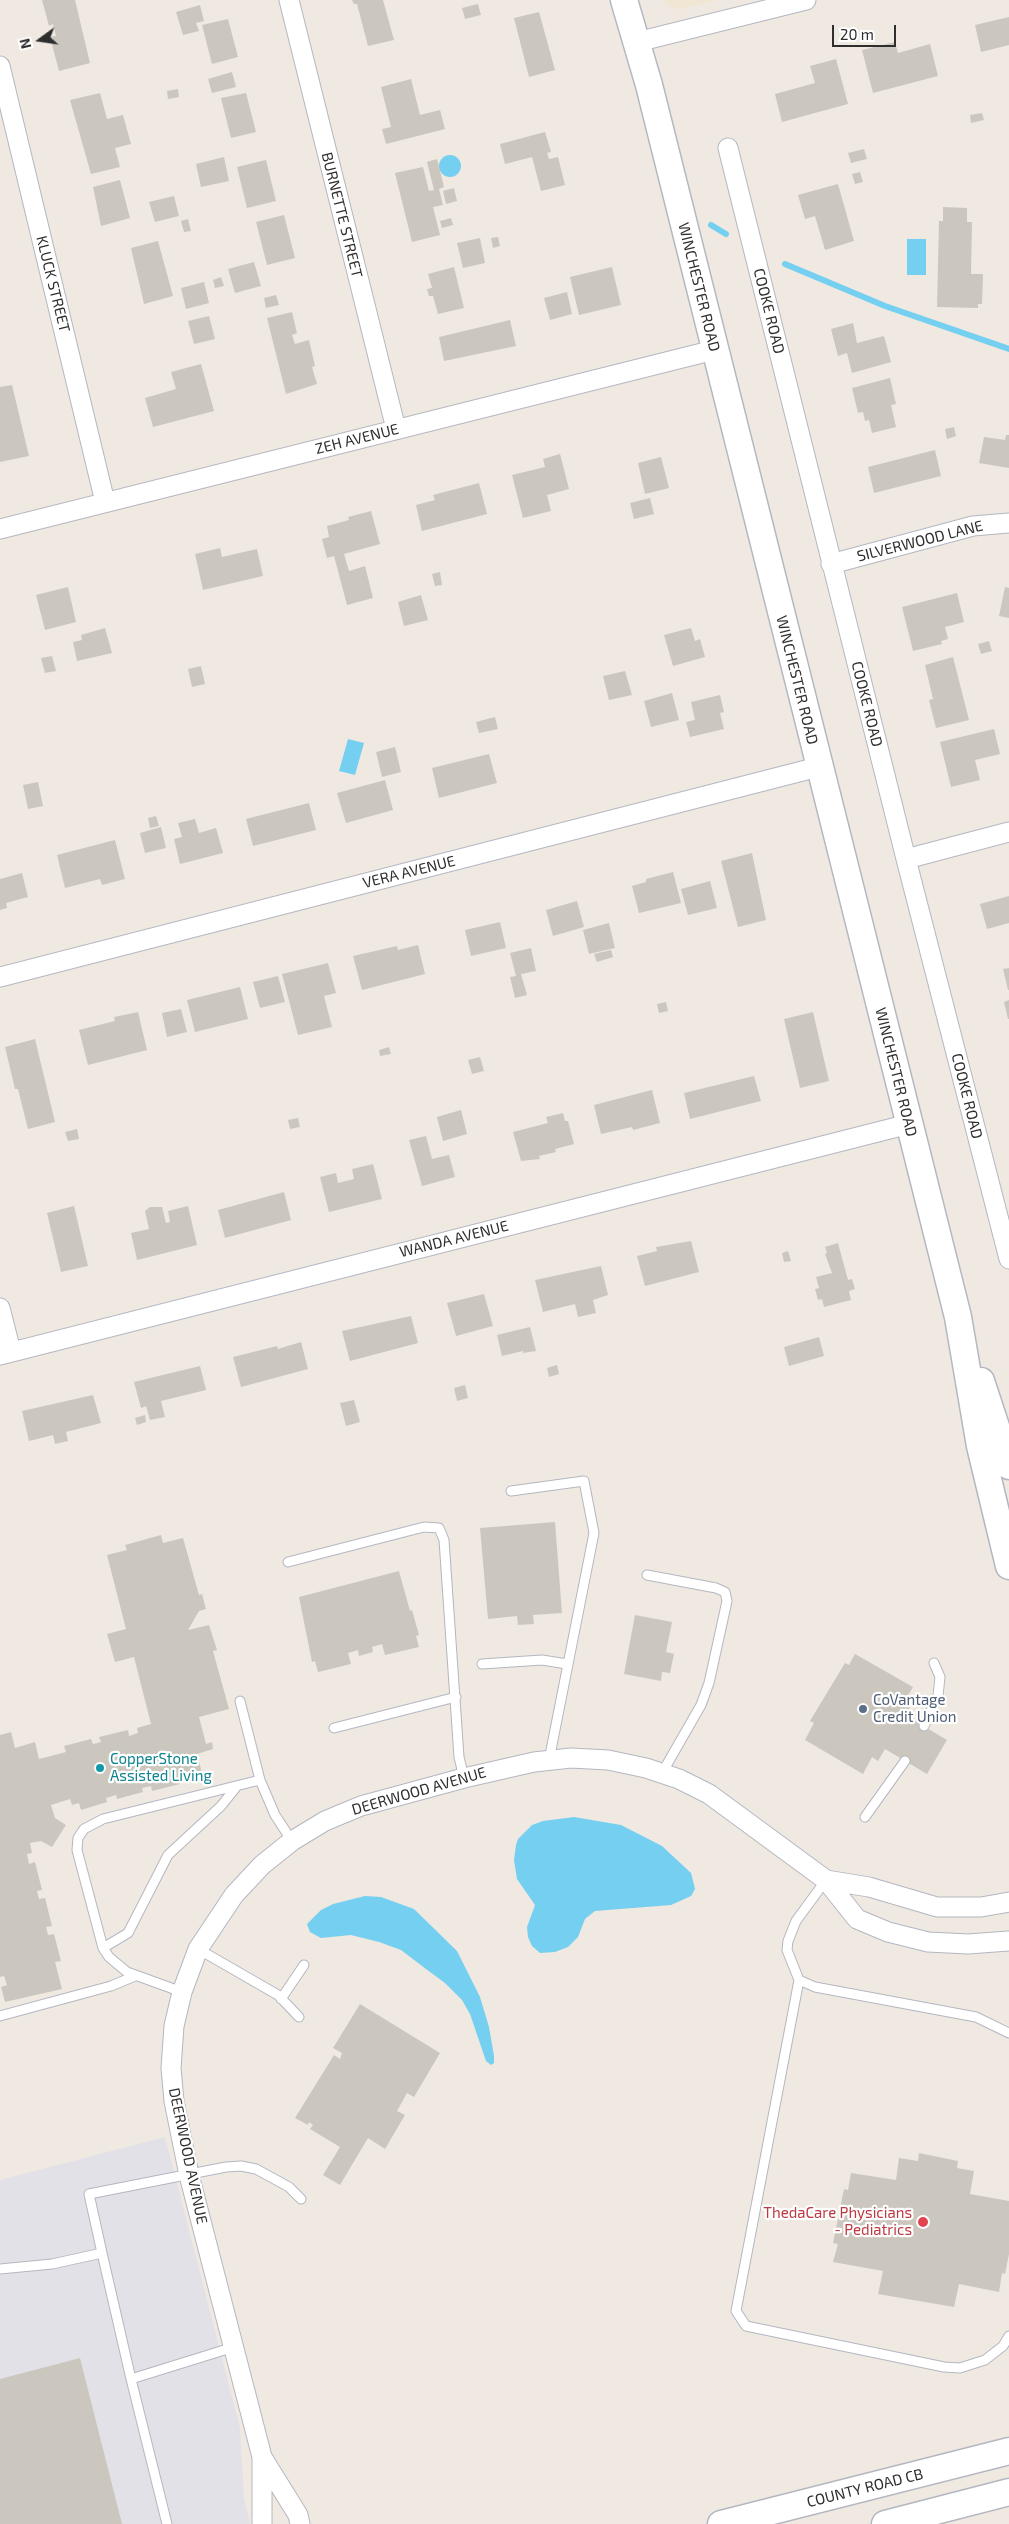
<!DOCTYPE html>
<html>
<head>
<meta charset="utf-8">
<style>
  body { margin:0 }
  #map { position:relative; width:1009px; height:2524px; overflow:hidden; background:#efe9e1; font-family:"Exo 2",sans-serif }
  canvas { display:block }
  .north { position:absolute; left:15px; top:15px; width:50px; height:50px; -webkit-text-stroke:4px #fff; paint-order:stroke; rotate:256deg; font-size:14px; font-weight:700; line-height:20px; text-align:center; color:#2e2e2e }
  .north::after { content:''; display:block; margin:auto; width:18px; height:22px; background:#2e2e2e; clip-path:polygon(50% 0,100% 100%,50% 72%,0 100%) }
  .scale { position:absolute; left:832px; top:25px; width:64px; height:22px; box-sizing:border-box; border:2px solid #2e2e2e; border-top:0; padding-left:6px; font-size:15px; line-height:18px; white-space:nowrap; color:#2e2e2e; -webkit-text-stroke:4px #fff; paint-order:stroke }
</style>
</head>
<body>
<div id="map">
<canvas width="1009" height="2524"></canvas>
<div class="north">N</div>
<div class="scale">20 m</div>
</div>
<script>
const ctx = document.querySelector('canvas').getContext('2d');
ctx.lineJoin = 'round';
function fill(path, color) { ctx.fillStyle = color; ctx.fill(path, 'evenodd'); }
const poly = rows => new Path2D(rows.map(r => 'M' + r).join(''));
function stroke(path, color, width, dash) { ctx.strokeStyle = color; ctx.lineWidth = width; ctx.lineCap = dash ? 'butt' : 'round'; ctx.setLineDash(dash || []); ctx.stroke(path); }
function write(font, color, halo, rows, align = 'center') {
  ctx.font = font + ' "Exo 2",sans-serif'; ctx.lineWidth = 4.5; ctx.setLineDash([]); ctx.textBaseline = 'middle'; ctx.strokeStyle = halo; ctx.fillStyle = color; for (const [text, x, y, turn = 0] of rows) {
    ctx.save(); ctx.translate(x, y); ctx.rotate((+turn || 0) * Math.PI / 180); ctx.textAlign = isNaN(turn) ? turn : align; if (halo) ctx.strokeText(text, 0, 0); ctx.fillText(text, 0, 0); ctx.restore();
  }
}
const industrial = poly([
  [165,2137,240,2428,244,2497,250,2524,0,2524,0,2180]
]);
const education = poly([
  [663,0,718,0,678,9,667,5]
]);
const water = poly([
  '439 166a11 11 0 1 1 22 0a11 11 0 1 1-22 0Z',
  [907,239,926,239,926,275,907,275],
  [348,739,364,743,355,775,339,771],
  [574,1817,621,1825,662,1846,691,1873,695,1889,691,1896,671,1905,595,1911,585,1919,578,1937,568,1947,555,1952,540,1953,532,1946,528,1937,527,1927,535,1905,517,1879,514,1860,516,1845,518,1839,532,1825,543,1821],
  [365,1896,381,1897,414,1909,457,1951,480,1997,489,2027,494,2056,494,2063,491,2065,486,2061,470,2014,462,2000,445,1983,426,1969,401,1950,379,1942,351,1935,321,1938,310,1932,307,1924,321,1910,333,1904]
]);
const stream = poly([
  [711,225,726,234],
  [785,264,885,306,1009,349]
]);
const building = poly([
  [42,0,75,0,90,63,59,71,50,37,56,36,53,24,49,26],
  [352,0,383,0,394,40,368,46,357,4,354,4],
  [478,4,481,15,465,19,462,8],
  [200,5,204,21,196,23,199,31,183,35,176,12],
  [539,12,555,70,529,77,514,18],
  [1009,17,1009,45,981,52,975,25],
  [228,19,238,57,212,64,202,25],
  [895,42,898,53,930,44,938,76,873,93,862,50],
  [836,59,848,104,782,122,775,94,815,83,810,66],
  [232,72,236,87,212,93,208,79],
  [411,79,420,115,440,110,445,129,386,144,382,129,391,127,381,87],
  [178,89,179,97,168,99,167,91],
  [100,93,107,119,123,115,131,144,115,148,120,167,91,174,70,100],
  [246,93,256,132,231,138,221,98],
  [982,113,984,120,971,123,970,115],
  [545,132,551,152,547,153,549,159,558,157,565,185,541,191,532,157,505,164,500,144],
  [864,149,867,159,851,163,848,153],
  [224,157,229,181,201,187,196,164],
  [437,159,444,187,439,189,443,205,433,207,440,235,412,242,395,173,423,167,429,191,434,190,427,162],
  [266,160,276,201,247,208,237,167],
  [860,172,863,182,855,184,852,174],
  [120,180,130,218,101,226,93,187],
  [838,184,854,241,825,250,815,216,805,219,798,195],
  [454,188,457,201,446,204,443,191],
  [174,196,179,216,155,222,149,202],
  [943,207,967,208,967,222,972,222,971,274,983,274,982,304,978,304,978,308,937,307,939,221,943,221],
  [284,215,295,258,267,265,256,222],
  [451,218,453,225,442,228,440,221],
  [188,219,191,231,184,232,181,221],
  [498,237,500,246,493,248,491,238],
  [480,238,485,263,463,268,457,243],
  [158,241,173,296,144,304,131,248],
  [254,262,261,286,235,293,228,269],
  [454,267,464,308,438,314,433,296,429,296,427,289,432,288,428,274],
  [612,267,621,305,579,315,570,277],
  [221,277,224,286,215,288,213,280],
  [204,282,209,303,186,309,181,288],
  [567,292,572,314,550,320,544,298],
  [276,295,279,305,266,308,264,298],
  [292,312,297,333,292,335,295,344,309,340,315,366,312,367,317,384,286,394,267,318],
  [209,316,215,339,194,344,188,321],
  [510,320,516,346,444,361,439,337],
  [853,323,857,343,884,336,891,362,852,373,847,353,838,356,831,329],
  [201,364,214,411,153,427,145,398,176,389,171,372],
  [890,378,896,404,891,405,896,427,872,433,869,420,865,421,863,412,858,413,852,388],
  [12,385,29,456,0,462,0,387],
  [954,427,956,436,947,439,945,429],
  [1006,435,1009,435,1009,468,979,463,984,437,1005,440],
  [935,450,941,476,874,493,868,467],
  [560,454,569,489,547,495,551,511,523,518,512,475,545,467,543,459],
  [661,457,669,488,645,494,638,463],
  [479,483,487,514,422,531,416,505,435,500,433,495],
  [650,498,654,514,634,519,630,503],
  [371,511,380,544,344,554,349,571,365,566,373,598,347,605,334,556,327,558,322,539,329,537,327,526,349,520,348,517],
  [220,548,222,557,257,549,263,576,203,590,195,554],
  [440,572,442,585,435,586,432,574],
  [68,587,76,622,45,630,36,595],
  [1005,587,1009,588,1009,618,999,616],
  [957,593,964,622,945,627,948,639,941,641,942,644,913,651,902,607],
  [421,595,428,620,404,626,398,602],
  [105,628,112,653,77,661,73,642,82,640,81,635],
  [691,628,695,641,700,639,705,657,673,666,664,635],
  [989,641,992,651,981,654,978,644],
  [52,656,56,671,45,673,41,658],
  [953,657,969,720,936,728,929,700,933,699,925,665],
  [201,666,205,684,192,687,188,669],
  [625,671,632,695,609,700,603,676],
  [672,693,679,720,651,727,644,701],
  [720,695,724,712,720,713,724,729,690,737,686,722,695,720,691,702],
  [495,717,498,729,479,733,476,722],
  [994,729,1000,754,975,760,980,780,951,787,940,742],
  [395,747,401,772,382,777,376,752],
  [489,754,497,783,439,798,432,768],
  [385,780,393,810,346,823,337,793],
  [38,782,43,806,28,809,23,785],
  [309,803,316,830,253,846,246,819],
  [156,816,159,826,150,828,148,818],
  [195,819,199,833,216,828,223,853,180,864,174,839,182,837,178,823],
  [161,827,166,848,145,853,140,833],
  [115,840,125,879,102,885,100,879,65,888,57,855],
  [752,853,766,920,738,927,721,861],
  [673,872,681,903,639,913,632,886,646,882,646,879],
  [22,873,28,897,6,903,7,908,0,910,0,879],
  [710,881,717,908,688,915,681,889],
  [1009,896,1009,923,987,929,980,904],
  [577,901,584,927,553,936,546,910],
  [500,922,506,948,471,956,465,930],
  [609,923,615,948,589,954,583,930],
  [418,945,425,974,362,990,353,956,397,946,398,950],
  [531,948,536,971,521,974,527,995,515,998,510,977,516,976,510,953],
  [611,950,613,957,597,962,594,954],
  [328,963,336,993,324,996,332,1027,298,1035,282,974],
  [1009,968,1009,990,1008,990,1003,969],
  [278,976,285,1002,260,1008,253,982],
  [240,987,248,1019,195,1032,187,1000],
  [1009,1000,1009,1019,1008,1019,1004,1002],
  [666,1002,668,1011,659,1013,657,1004],
  [181,1009,187,1032,167,1037,162,1013],
  [138,1012,147,1050,88,1065,79,1030,115,1021,114,1017],
  [813,1012,829,1081,800,1088,784,1019],
  [35,1039,55,1122,28,1129,18,1089,15,1089,5,1047],
  [389,1047,391,1054,380,1056,379,1050],
  [480,1057,484,1071,472,1074,468,1060],
  [754,1076,761,1101,690,1119,684,1093],
  [652,1090,660,1123,633,1130,632,1127,601,1134,594,1105],
  [461,1110,467,1134,443,1141,437,1117],
  [563,1113,565,1121,568,1121,574,1144,555,1149,556,1152,539,1156,540,1159,521,1161,513,1132,548,1123,546,1117],
  [298,1118,300,1127,290,1129,288,1120],
  [77,1129,79,1139,68,1141,65,1132],
  [426,1136,432,1159,449,1155,455,1177,422,1186,409,1140],
  [373,1164,382,1199,329,1212,320,1177,336,1173,338,1183,354,1179,352,1169],
  [284,1192,291,1220,225,1238,218,1210],
  [74,1206,88,1266,61,1272,47,1213],
  [188,1206,197,1245,137,1260,131,1233,149,1229,145,1211,150,1207,162,1207,166,1223,170,1222,168,1211],
  [691,1241,699,1272,645,1286,637,1256,657,1251,656,1247],
  [838,1243,848,1280,852,1279,855,1289,849,1291,851,1300,824,1307,822,1299,818,1300,815,1289,819,1288,816,1277,832,1273,825,1254,827,1253,825,1247],
  [788,1251,791,1261,784,1262,782,1253],
  [601,1266,608,1295,593,1300,596,1313,578,1317,575,1304,543,1312,535,1280],
  [484,1294,493,1326,456,1336,447,1303],
  [411,1316,418,1343,350,1361,342,1331],
  [530,1327,536,1351,523,1353,523,1351,502,1356,497,1335],
  [819,1337,824,1356,789,1366,784,1347],
  [301,1342,308,1369,241,1387,233,1357,277,1346,278,1349],
  [557,1365,559,1374,549,1377,547,1368],
  [200,1366,206,1390,161,1401,165,1417,150,1420,146,1406,141,1408,134,1382],
  [465,1385,468,1398,457,1401,454,1388],
  [93,1395,101,1423,66,1432,68,1441,55,1444,53,1435,29,1441,22,1411],
  [354,1400,360,1422,346,1426,340,1403],
  [145,1415,146,1422,137,1425,135,1418],
  [555,1522,562,1613,533,1615,534,1624,518,1625,517,1616,488,1619,480,1528],
  [161,1535,163,1543,183,1538,199,1595,202,1594,206,1609,199,1611,188,1630,209,1625,217,1650,213,1651,229,1709,199,1717,206,1744,212,1742,213,1749,197,1754,203,1777,188,1781,187,1776,178,1779,180,1784,152,1791,151,1786,142,1788,143,1792,117,1799,116,1795,106,1798,107,1802,81,1810,79,1803,72,1805,70,1799,51,1805,55,1818,66,1825,52,1847,41,1841,30,1843,32,1853,27,1854,29,1864,35,1862,42,1890,37,1891,39,1899,45,1898,52,1926,46,1927,48,1935,54,1934,61,1961,55,1962,62,1989,5,2002,1,1987,7,1985,4,1976,0,1977,0,1735,11,1732,15,1748,35,1742,39,1759,66,1752,64,1746,91,1739,93,1744,101,1742,99,1737,128,1730,129,1736,138,1733,137,1728,151,1724,134,1657,115,1662,107,1634,126,1629,107,1555,127,1550,125,1545],
  [399,1571,410,1611,412,1610,419,1635,416,1636,419,1647,385,1655,382,1644,372,1647,373,1652,359,1656,358,1650,348,1653,351,1664,318,1672,315,1661,312,1662,299,1597],
  [635,1615,672,1622,666,1652,674,1654,670,1673,662,1672,661,1681,624,1674],
  [855,1654,913,1687,906,1699,912,1704,905,1715,947,1740,927,1774,885,1749,878,1761,872,1757,863,1774,805,1740,814,1723,810,1721,845,1663,849,1665],
  [360,2004,440,2053,414,2097,407,2093,397,2111,405,2115,385,2149,368,2138,340,2185,323,2175,340,2147,310,2129,313,2125,309,2122,308,2125,295,2118,334,2055,340,2059,342,2053,333,2048],
  [919,2153,958,2161,957,2168,974,2171,970,2194,1009,2201,1009,2254,1005,2274,1002,2273,999,2292,959,2284,954,2307,878,2294,883,2271,833,2262,838,2244,833,2243,844,2189,848,2190,851,2173,896,2180,899,2158,918,2161],
  [80,2358,122,2524,0,2524,0,2379]
]);
const service = poly([
  [511,1491,584,1481,594,1533,549,1760],
  [288,1562,424,1527,439,1528,444,1540,459,1757,464,1778],
  [647,1575,716,1588,725,1592,727,1601,709,1683,701,1705,662,1773],
  [482,1664,542,1660,567,1664],
  [240,1701,260,1780],
  [924,1726,938,1696,940,1677,934,1663],
  [334,1728,456,1697],
  [865,1817,905,1761],
  [826,1880,796,1921,788,1941,787,1950,799,1980,736,2311,746,2326,944,2367,960,2368,985,2360,1003,2346,1009,2336],
  [103,1948,128,1933,168,1855,221,1806,237,1786],
  [198,1949,278,1995,299,2017],
  [799,1980,815,1987,976,2017,1009,2033],
  [182,1992,127,1972,109,1957,103,1948,77,1850,78,1838,84,1829,103,1819,260,1780,275,1815,292,1841],
  [281,1999,304,1965],
  [0,2016,111,1986,135,1976],
  [102,2253,131,2379,234,2347],
  [0,2269,52,2264,102,2253,89,2194,226,2167,241,2166,256,2169,289,2187,301,2199],
  [131,2379,167,2524]
]);
const minor = poly([
  [289,0,396,429],
  [637,42,806,0],
  [0,66,105,502],
  [728,148,906,859,1009,1259],
  [0,529,714,350],
  [831,564,973,526,1009,523],
  [906,859,1009,832],
  [0,977,818,767],
  [0,1308,11,1351],
  [0,1355,909,1124],
  [826,1880,869,1887,937,1907,981,1907,1009,1902],
  [262,2457,298,2515,300,2524],
  [262,2524,262,2457,189,2175,174,2101,171,2068,174,2026,182,1992,198,1949,234,1895,262,1865,292,1841,325,1821,361,1806,464,1778,534,1762,571,1758,608,1760,646,1768,679,1779,709,1794,826,1880,857,1919,888,1932,928,1942,968,1944,1009,1941]
]);
const secondary = poly([
  [624,0,649,85,958,1317,980,1446,1009,1566],
  [981,1381,1009,1466],
  [721,2524,1009,2451],
  [885,2524,1009,2492]
]);
const markers = [
  [863,1709,5,"#5c6f8a"],
  [100,1768,5,"#0f9aa8"],
  [923,2222,6,"#e0444e"]
];
const streetNames = [
  ["BURNETTE STREET",342,215,76],
  ["KLUCK STREET",53,284,76],
  ["WINCHESTER ROAD",699,287,76],
  ["COOKE ROAD",769,311,76],
  ["ZEH AVENUE",357,439,-14],
  ["SILVERWOOD LANE",920,541,-14],
  ["WINCHESTER ROAD",797,680,76],
  ["COOKE ROAD",867,704,76],
  ["VERA AVENUE",409,872,-14],
  ["WINCHESTER ROAD",896,1072,76],
  ["COOKE ROAD",967,1096,76],
  ["WANDA AVENUE",454,1239,-14],
  ["DEERWOOD AVENUE",419,1791,-16],
  ["DEERWOOD AVENUE",188,2156,78],
  ["COUNTY ROAD CB",865,2488,-14]
];
const serviceNames = [
  ["CoVantage",873,1700],
  ["Credit Union",873,1717]
];
const cultureNames = [
  ["CopperStone",110,1759],
  ["Assisted Living",110,1776]
];
const healthNames = [
  ["ThedaCare Physicians",912,2213],
  ["- Pediatrics",912,2230]
];
fill(industrial, '#e3e1e8');
fill(education, '#f0e6d1');
fill(water, '#75cff0');
stroke(stream, '#75cff0', 6);
fill(building, '#cbc7bf');
stroke(service, '#b4b7c1', 11);
stroke(minor, '#b4b7c1', 21);
stroke(secondary, '#b4b7c1', 29);
stroke(service, '#fff', 9);
stroke(minor, '#fff', 19);
stroke(secondary, '#fff', 26);
for (const [x, y, r, color] of markers) { const dot = new Path2D(); dot.arc(x, y, r, 0, 2 * Math.PI); ctx.fillStyle = color; ctx.fill(dot); stroke(dot, '#fff', 2); }
write('15px', '#2e2e2e', '#fff', streetNames);
write('15px', '#4e5e75', '#fff', serviceNames, 'left');
write('15px', '#0d838f', '#fff', cultureNames, 'left');
write('15px', '#be3a42', '#fff', healthNames, 'right');
</script>
</body>
</html>
